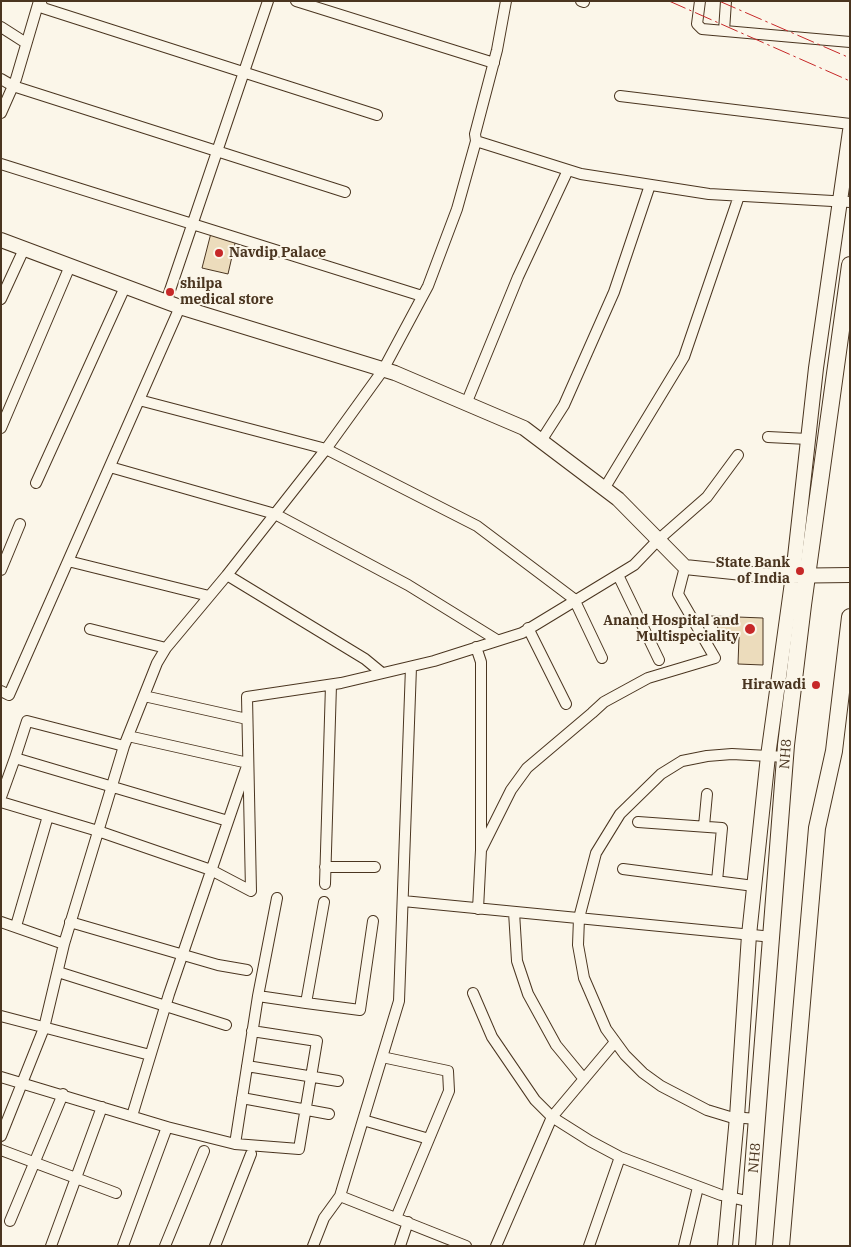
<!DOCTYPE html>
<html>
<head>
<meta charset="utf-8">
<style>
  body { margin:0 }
  #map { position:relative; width:851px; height:1247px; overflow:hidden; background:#fbf6e9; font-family:"IBM Plex Serif",serif }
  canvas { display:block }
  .frame { position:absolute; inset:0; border:2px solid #4a3520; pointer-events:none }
</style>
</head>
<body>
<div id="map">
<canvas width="851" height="1247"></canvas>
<div class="frame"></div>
</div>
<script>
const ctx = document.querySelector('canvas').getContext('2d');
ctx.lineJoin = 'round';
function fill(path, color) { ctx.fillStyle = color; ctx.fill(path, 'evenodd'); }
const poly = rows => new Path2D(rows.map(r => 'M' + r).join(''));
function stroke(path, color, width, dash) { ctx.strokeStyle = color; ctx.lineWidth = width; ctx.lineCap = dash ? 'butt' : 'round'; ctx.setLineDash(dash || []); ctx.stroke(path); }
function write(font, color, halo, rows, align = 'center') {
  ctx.font = font + ' "IBM Plex Serif",serif'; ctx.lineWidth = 4; ctx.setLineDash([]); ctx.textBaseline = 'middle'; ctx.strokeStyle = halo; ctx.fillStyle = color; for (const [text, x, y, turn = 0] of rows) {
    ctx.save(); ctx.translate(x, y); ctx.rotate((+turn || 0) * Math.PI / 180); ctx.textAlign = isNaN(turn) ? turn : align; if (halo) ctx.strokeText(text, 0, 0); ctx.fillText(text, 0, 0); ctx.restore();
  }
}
const building = poly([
  [211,233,236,239,228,274,202,268,211,233],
  [712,616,763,618,763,665,738,664,739,637,722,636,712,616]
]);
const street = poly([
  [40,1,43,8,377,115],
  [296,1,494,63],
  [581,1,584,2],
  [700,1,697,24,702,29,850,42],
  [1,27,26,43],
  [724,31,726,1],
  [1,79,13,86,345,192],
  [620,96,850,124],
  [1,113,16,79,39,1],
  [476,141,475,134,497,50,506,1],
  [1,164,422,296],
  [1,299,24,249],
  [166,302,268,1],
  [139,400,326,449,477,526,574,599,602,658],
  [466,404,518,277,568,170],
  [1,428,70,266],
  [768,437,808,439],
  [541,441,564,405,614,292,650,185],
  [110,467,275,514,408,585,497,640],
  [36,483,125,287],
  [604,489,684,357,739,196],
  [68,561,209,596],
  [1,570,20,524],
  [618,575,659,660],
  [528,628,566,704],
  [90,629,166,648],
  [476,647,481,662,481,850,478,909],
  [382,673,365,659,227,575,326,449,383,370,428,286,457,209,476,141,581,174,709,194,850,202],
  [1,691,9,695,180,307],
  [144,696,247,719],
  [128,736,248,763,169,994,132,1116],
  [15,758,27,721,124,746],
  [1,797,15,758,228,821],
  [1,802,98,831,211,870,251,891,247,697,341,683,434,661,522,633,634,565,658,540,707,497,738,455],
  [638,822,722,828,717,881],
  [704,826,707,794],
  [481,850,511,790,527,768,592,713,604,702,648,678,715,658,678,594,685,567],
  [325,867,375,867],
  [623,869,754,886],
  [325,884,331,685],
  [403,901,773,937],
  [514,912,517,961,528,994,556,1045,584,1079],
  [1,922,64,944],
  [70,922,218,965,247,970],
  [16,926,48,816],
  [58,972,226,1025],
  [473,993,492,1037,535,1100,552,1117,590,1141,620,1157,721,1195,751,1202],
  [258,996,306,1003,324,902],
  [306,1003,360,1010,373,921],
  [1,1016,150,1055],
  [382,1057,448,1071,449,1091,396,1218],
  [247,1066,338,1081],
  [1,1077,167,1127,235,1144,299,1149,317,1041,252,1031],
  [242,1098,329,1114],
  [758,1119,730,1117,707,1110,661,1086,643,1073,625,1055,606,1029,584,978,578,945,579,918,596,853,620,814,661,774,682,761,707,756,732,754,786,757],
  [363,1120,429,1139],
  [1,1136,44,1028,64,944,124,746,157,663,166,648,227,575],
  [235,1144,258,996,277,898],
  [1,1150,116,1193],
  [340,1196,466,1246],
  [10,1221,63,1094],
  [51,1246,102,1107],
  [123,1246,167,1127],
  [165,1246,204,1151],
  [215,1246,251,1154],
  [313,1246,324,1218,340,1196,399,1001,411,667],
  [400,1246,408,1222],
  [496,1246,552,1117,615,1042],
  [589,1246,620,1157],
  [684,1246,698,1187]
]);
const secondary = poly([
  [1,240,180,307,395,373,524,428,618,499,685,567,771,576,850,575],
  [725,1246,737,1117,749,935,768,756,793,575,816,368,850,131]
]);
const primary = poly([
  [747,1246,786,745,803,605,850,265],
  [781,1246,817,828,834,751,850,617]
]);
const power = poly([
  [669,1,850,81],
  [719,1,850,58]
]);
const markers = [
  [219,253,5,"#c62828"],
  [170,292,5,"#c62828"],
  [800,571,5,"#c62828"],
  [750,629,6,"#c62828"],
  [816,685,5,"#c62828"]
];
const poiNames = [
  ["Navdip Palace",229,253,"left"],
  ["shilpa",180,284,"left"],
  ["medical store",180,300,"left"],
  ["State Bank",790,563],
  ["of India",790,579],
  ["Anand Hospital and",739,621],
  ["Multispeciality",739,637],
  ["Hirawadi",806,685]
];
const streetNames = [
  ["NH8",786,754,-86],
  ["NH8",755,1158,-85]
];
fill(building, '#ecdcbc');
stroke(building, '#4a3520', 1);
stroke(street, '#4a3520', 12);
stroke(secondary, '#4a3520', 16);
stroke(primary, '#4a3520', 18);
stroke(street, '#fbf6e9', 10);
stroke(secondary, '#fbf6e9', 14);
stroke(primary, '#fbf6e9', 16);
stroke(power, '#c62828', 1, [18, 4, 2.5, 4]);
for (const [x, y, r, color] of markers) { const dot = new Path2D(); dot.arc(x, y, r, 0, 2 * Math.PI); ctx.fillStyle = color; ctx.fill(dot); stroke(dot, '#fbf6e9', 2); }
write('bold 14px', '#4a3520', '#fbf6e9', poiNames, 'right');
write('14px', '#4a3520', '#fbf6e9', streetNames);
</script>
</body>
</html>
